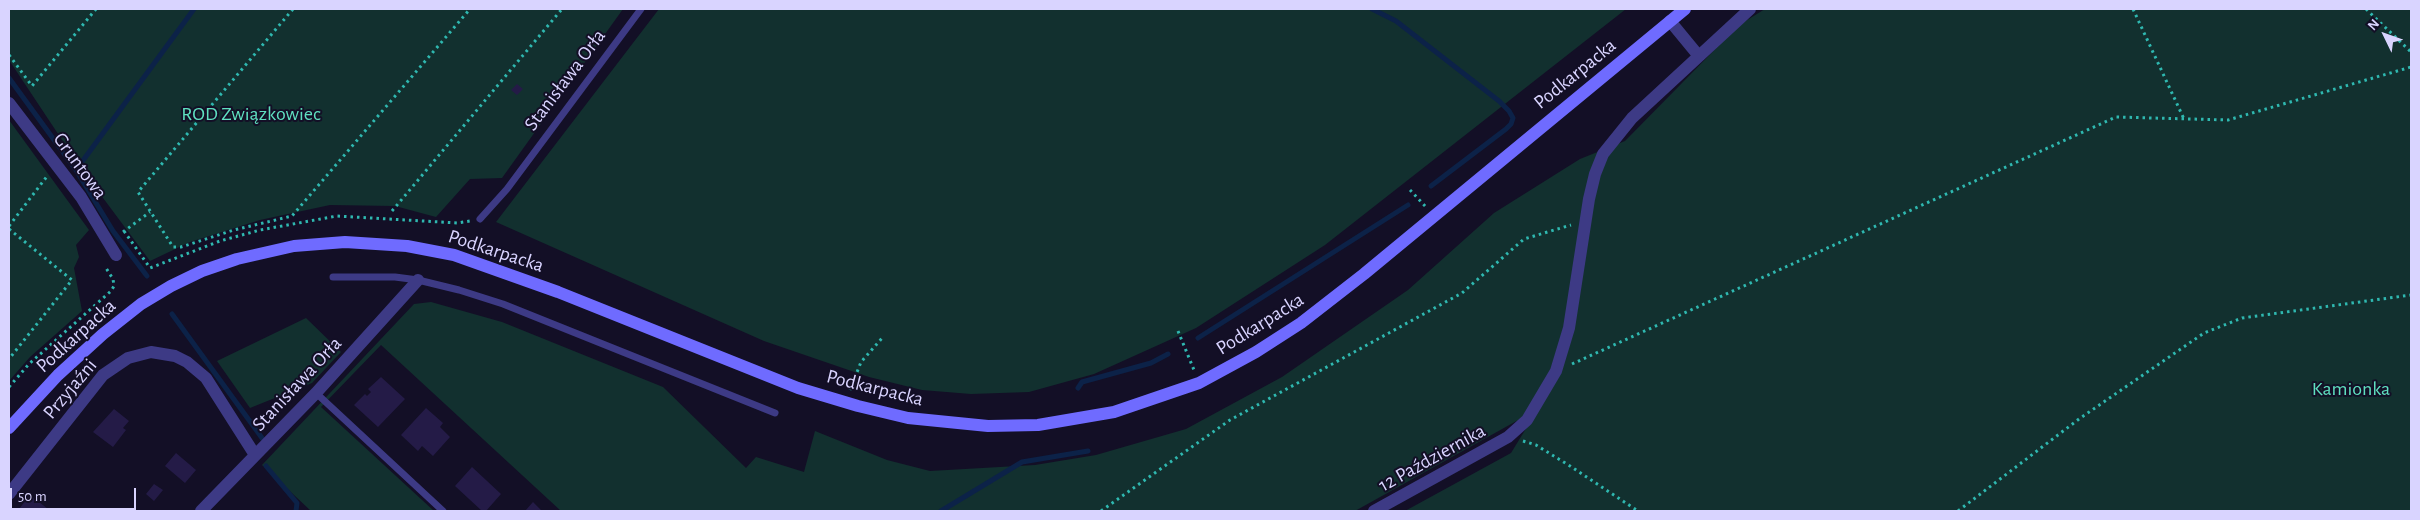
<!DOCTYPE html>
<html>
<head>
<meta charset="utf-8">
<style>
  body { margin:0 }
  #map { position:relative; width:2420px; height:520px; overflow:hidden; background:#130f26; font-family:"Alegreya Sans",sans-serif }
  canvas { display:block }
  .frame { position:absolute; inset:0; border:10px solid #d9d4ff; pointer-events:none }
  .north { position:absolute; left:2360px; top:10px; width:50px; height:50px; -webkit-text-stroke:4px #130f26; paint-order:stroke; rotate:312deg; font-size:14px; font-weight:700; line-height:20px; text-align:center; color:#d9d4ff }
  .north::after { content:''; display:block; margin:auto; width:18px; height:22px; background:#d9d4ff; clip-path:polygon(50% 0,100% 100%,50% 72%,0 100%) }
  .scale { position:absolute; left:10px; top:488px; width:126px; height:22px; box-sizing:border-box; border:2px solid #d9d4ff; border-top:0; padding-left:6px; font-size:15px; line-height:18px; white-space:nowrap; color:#d9d4ff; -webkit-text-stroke:4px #130f26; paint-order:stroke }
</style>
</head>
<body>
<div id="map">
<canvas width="2420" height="520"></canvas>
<div class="frame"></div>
<div class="north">N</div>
<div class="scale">50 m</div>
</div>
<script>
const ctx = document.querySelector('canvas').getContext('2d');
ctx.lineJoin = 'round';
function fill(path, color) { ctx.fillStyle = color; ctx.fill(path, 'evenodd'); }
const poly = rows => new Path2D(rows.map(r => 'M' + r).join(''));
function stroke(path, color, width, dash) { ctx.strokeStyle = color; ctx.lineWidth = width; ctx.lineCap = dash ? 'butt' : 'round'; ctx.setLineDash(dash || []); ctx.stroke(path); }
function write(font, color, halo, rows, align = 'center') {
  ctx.font = font + ' "Alegreya Sans",sans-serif'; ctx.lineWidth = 4; ctx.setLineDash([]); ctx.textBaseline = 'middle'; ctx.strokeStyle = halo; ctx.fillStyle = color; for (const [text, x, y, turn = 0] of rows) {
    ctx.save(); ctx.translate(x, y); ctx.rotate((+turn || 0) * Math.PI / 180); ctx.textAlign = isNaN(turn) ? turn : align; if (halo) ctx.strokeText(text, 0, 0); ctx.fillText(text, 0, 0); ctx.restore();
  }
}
const green = poly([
  [9,9,623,9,502,178,470,179,436,217,395,206,330,205,260,220,190,242,150,261,80,167,9,60],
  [659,9,1626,9,1325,245,1196,328,1094,374,1029,392,971,394,922,390,869,377,764,341,496,222],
  [1765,9,2411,9,2411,511,1405,511,1511,453,1538,409,1355,511,561,511,381,345,321,407,434,511,311,511,262,465,414,304,431,302,502,322,663,387,746,468,756,457,804,472,815,431,887,460,930,471,1035,465,1096,455,1186,429,1282,377,1408,290,1494,213,1580,159,1625,141,1739,25],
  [9,120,89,230,76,245,79,257,74,268,82,311,30,357,9,381],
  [306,318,341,352,312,383,250,408,217,361]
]);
const stream = poly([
  [1372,9,1396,21,1499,101,1509,111,1513,118,1511,124,1506,129,1431,186],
  [9,78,76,170,113,231,147,276],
  [76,170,194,9],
  [172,314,262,438],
  [1198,338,1408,205],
  [1078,388,1082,382,1151,363,1168,354],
  [266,466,297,503,296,511],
  [941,511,1022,462,1088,451]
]);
const building = poly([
  [517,84,523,89,517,95,511,90],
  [381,377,405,399,378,427,354,405,365,394,367,396,371,392,368,389],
  [426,408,443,423,440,427,450,437,433,456,422,446,418,451,401,435],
  [114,409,129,421,123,428,126,430,113,447,93,432],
  [176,453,196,470,185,483,165,466],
  [472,467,501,494,486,511,482,511,455,486],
  [154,484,163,490,154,501,146,494],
  [30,495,48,509,47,511,22,511,19,509],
  [533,502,542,511,525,511]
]);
const path = poly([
  [293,9,138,192,173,247,181,247,234,230,292,216,470,9],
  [2133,9,2184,119],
  [2366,9,2411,52],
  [9,55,32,86,96,9],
  [1410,190,1426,207],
  [392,211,562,9],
  [9,226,48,175],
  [9,229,72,280,9,359],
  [124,231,150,268,220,241,260,230,337,216,457,223,470,221],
  [123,232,150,212],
  [1178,331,1194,370],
  [1572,364,2116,117,2228,120,2411,67],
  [9,387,29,364,111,291,114,286,113,279,106,268,107,266],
  [850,390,861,362,883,337],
  [1523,441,1536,445,1570,466,1638,511],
  [1101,511,1230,420,1462,293,1524,239,1571,225],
  [1958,511,2079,419,2204,333,2242,318,2411,295]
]);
const service = poly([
  [480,219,507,189,641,9],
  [333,277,395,277,418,280,459,290,503,304,775,413],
  [316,393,443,511]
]);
const minor = poly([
  [1670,21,1698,55],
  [9,103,81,197,116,255],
  [9,494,103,375,128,358,151,352,175,356,187,362,206,378,255,455],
  [201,511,316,393,418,280],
  [1374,511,1508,437,1527,420,1556,371,1569,328,1589,199,1595,174,1603,154,1632,118,1750,9]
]);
const secondary = poly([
  [9,428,58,375,103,334,141,304,171,286,202,271,237,259,294,246,345,242,407,246,454,255,558,292,798,388,858,406,908,418,988,426,1038,425,1114,412,1199,383,1256,352,1301,323,1364,274,1685,9]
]);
const streetNames = [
  ["Podkarpacka",1575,74,-39],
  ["Stanisława Orła",565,80,-53],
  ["Gruntowa",80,166,54],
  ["Podkarpacka",496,251,18],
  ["Podkarpacka",1260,324,-32],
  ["Podkarpacka",76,336,-42],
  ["Stanisława Orła",297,384,-47],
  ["Podkarpacka",875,388,14],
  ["Przyjaźni",70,389,-50],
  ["12 Października",1432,458,-29]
];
const parkNames = [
  ["ROD Związkowiec",251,114],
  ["Kamionka",2351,389]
];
fill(green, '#12302f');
stroke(stream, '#0c2248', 5);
fill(building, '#241b47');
stroke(path, '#2fb8b0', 3, [2.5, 4]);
stroke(service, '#3d3a85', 7);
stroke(minor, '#3d3a85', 12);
stroke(secondary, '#6f6bff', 12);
write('20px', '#d9d4ff', '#130f26', streetNames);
write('20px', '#5fe0c0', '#130f26', parkNames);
</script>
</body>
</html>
